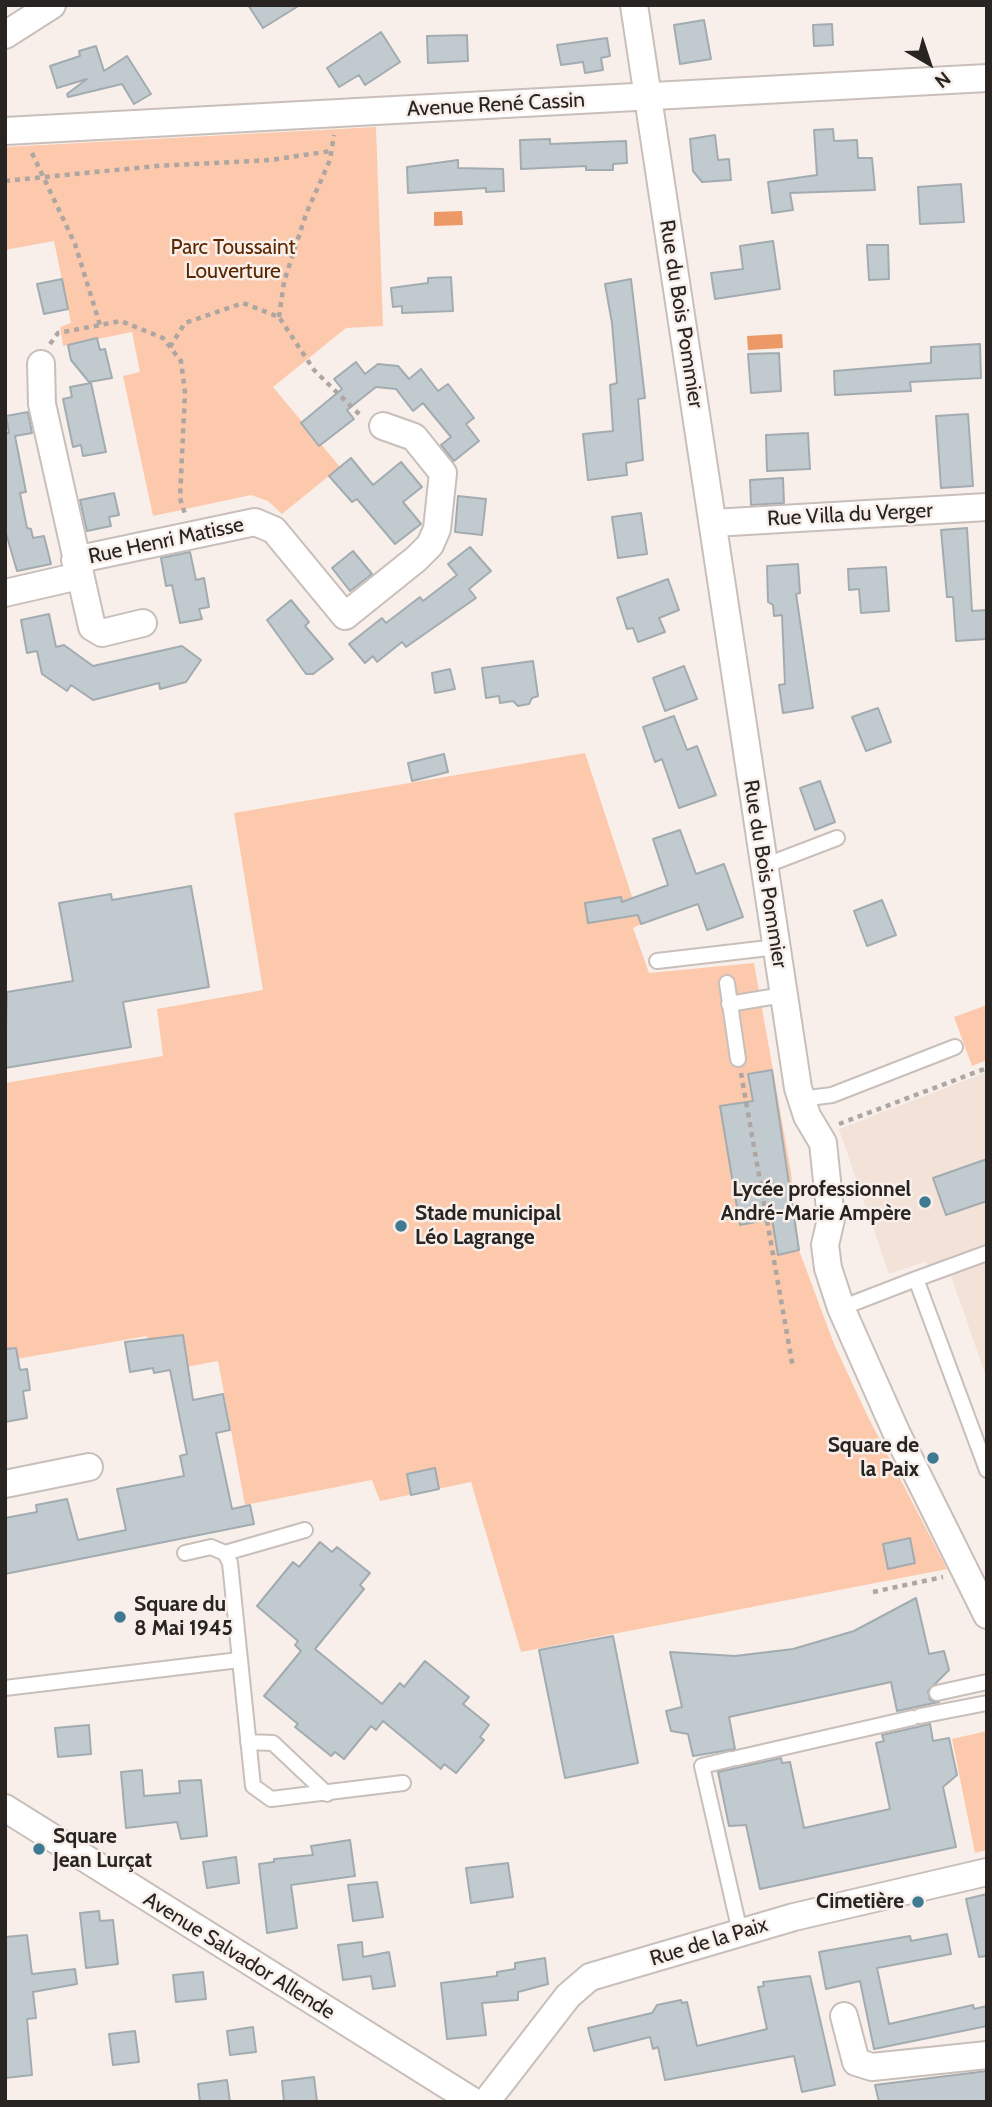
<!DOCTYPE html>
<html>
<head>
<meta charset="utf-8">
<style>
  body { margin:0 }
  #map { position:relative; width:992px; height:2107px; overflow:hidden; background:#f8efea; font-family:Cabin,sans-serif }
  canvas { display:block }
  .frame { position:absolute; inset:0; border:7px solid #282422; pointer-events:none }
  .north { position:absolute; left:894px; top:28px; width:70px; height:70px; -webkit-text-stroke:5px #f8efea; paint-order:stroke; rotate:141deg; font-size:19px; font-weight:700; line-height:28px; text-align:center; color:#282422 }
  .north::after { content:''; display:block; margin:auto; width:24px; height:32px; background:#282422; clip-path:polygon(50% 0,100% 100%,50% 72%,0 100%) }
</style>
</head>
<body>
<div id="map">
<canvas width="992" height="2107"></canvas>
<div class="frame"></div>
<div class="north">N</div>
</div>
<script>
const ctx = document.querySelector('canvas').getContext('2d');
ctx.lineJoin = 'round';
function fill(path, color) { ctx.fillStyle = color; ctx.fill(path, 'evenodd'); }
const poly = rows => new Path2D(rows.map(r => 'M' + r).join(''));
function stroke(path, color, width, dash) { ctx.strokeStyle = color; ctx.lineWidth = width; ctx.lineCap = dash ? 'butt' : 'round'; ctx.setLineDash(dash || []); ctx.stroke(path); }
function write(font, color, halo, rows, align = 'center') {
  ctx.font = font + ' Cabin,sans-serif'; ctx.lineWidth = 5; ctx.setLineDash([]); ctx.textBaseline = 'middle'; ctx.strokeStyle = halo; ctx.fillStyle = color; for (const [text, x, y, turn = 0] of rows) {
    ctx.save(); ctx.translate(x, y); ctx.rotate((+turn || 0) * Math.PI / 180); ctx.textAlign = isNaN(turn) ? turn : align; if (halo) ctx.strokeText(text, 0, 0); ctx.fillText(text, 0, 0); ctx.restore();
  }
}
const built = poly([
  [987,1072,987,1379,951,1276,934,1282,926,1261,889,1274,839,1129]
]);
const green = poly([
  [376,127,383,326,346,328,273,387,340,467,282,514,268,501,251,495,153,516,123,376,140,372,132,332,63,346,60,327,71,323,54,241,5,250,5,147],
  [585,753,641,924,633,928,649,973,754,963,791,1172,799,1250,834,1344,867,1415,947,1569,521,1652,471,1482,380,1501,372,1480,245,1505,218,1361,154,1373,147,1336,5,1361,5,1083,163,1056,157,1009,263,990,234,813],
  [987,1005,987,1060,972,1066,954,1017],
  [987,1731,987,1850,975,1853,952,1739]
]);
const water = poly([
  [462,211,463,225,434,226,434,212],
  [782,334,783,348,748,350,747,336]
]);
const building = poly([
  [248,5,300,5,263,28,248,5],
  [704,20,711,59,680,64,674,25,704,20],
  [832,24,833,45,814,46,813,25,832,24],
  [381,32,400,62,365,85,359,75,339,87,327,68,381,32],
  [467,35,468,61,428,63,427,36,467,35],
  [607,38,610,56,601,58,603,70,585,73,583,62,561,65,557,45,607,38],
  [96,46,104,71,127,56,151,94,134,104,122,84,68,97,67,94,87,79,57,88,50,66,80,56,79,51,96,46],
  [833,129,834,141,857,140,858,158,872,158,875,190,790,193,793,210,772,213,768,182,817,175,814,130,833,129],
  [715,135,718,160,729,159,731,180,702,182,693,171,690,139,715,135],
  [550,139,550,144,626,141,627,163,613,164,613,170,586,170,586,166,521,169,520,140,550,139],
  [458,160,458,168,503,169,504,191,486,192,486,188,408,193,407,167,458,160],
  [961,184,964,222,920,224,918,187,961,184],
  [773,241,780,289,715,299,711,273,743,269,740,246,773,241],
  [867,245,888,245,889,279,869,280,867,245],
  [451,277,453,311,402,313,402,306,393,307,391,288,428,283,428,278,451,277],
  [62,279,68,309,44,314,37,284,62,279],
  [631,279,645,398,638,399,643,460,626,463,627,475,588,480,583,434,613,431,610,385,617,383,612,323,605,284,631,279],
  [97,338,100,350,105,349,112,378,89,382,71,360,68,345,97,338],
  [980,344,981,378,910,382,911,391,835,395,834,371,931,363,931,347,980,344],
  [779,353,781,391,751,393,748,354,779,353],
  [356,362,365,374,378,364,398,366,409,379,421,369,438,391,448,384,474,418,466,424,479,441,454,461,441,445,451,437,423,403,413,411,396,389,376,387,347,410,354,419,319,446,301,423,342,389,334,379,356,362],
  [91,383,106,452,83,456,81,445,73,447,63,399,72,397,70,387,91,383],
  [28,412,32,433,15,436,26,492,20,493,27,528,31,529,33,538,44,536,51,564,17,571,5,530,5,433,9,433,6,416,28,412],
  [968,414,973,486,941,488,936,416,968,414],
  [808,433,810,469,767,471,766,435,808,433],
  [351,458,373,485,401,462,422,487,403,502,421,524,395,544,357,499,352,502,329,476,351,458],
  [783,478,784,503,751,505,750,480,783,478],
  [114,493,119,515,109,517,111,526,87,531,80,500,114,493],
  [458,496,486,499,482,535,455,532,458,496],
  [641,513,647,554,618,558,612,517,641,513],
  [967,528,972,611,987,610,987,639,956,641,953,597,947,597,941,530,967,528],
  [470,547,491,571,469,589,476,598,406,647,402,642,377,662,373,656,365,663,349,644,382,618,386,623,420,597,423,601,457,575,448,564,470,547],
  [353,551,372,574,350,591,332,568,353,551],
  [190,552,196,580,204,578,209,607,199,609,202,619,180,623,172,585,166,586,161,558,190,552],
  [798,564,800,593,796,594,813,708,783,713,779,685,785,684,782,615,774,616,773,605,768,602,767,566,798,564],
  [886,567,889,611,861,613,859,589,849,590,848,569,886,567],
  [668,579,679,610,659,618,665,632,638,642,633,628,627,629,617,598,668,579],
  [291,600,309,622,305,626,333,659,313,674,306,674,267,620,291,600],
  [49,614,56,647,64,645,93,666,182,646,201,660,186,682,160,689,159,683,93,700,71,685,67,691,42,674,37,651,27,653,21,620,49,614],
  [533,661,538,696,532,698,529,704,518,706,513,701,500,703,499,696,486,698,482,668,533,661],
  [684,666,697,699,665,711,653,678,684,666],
  [450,669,455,689,435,693,432,673,450,669],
  [878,708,891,742,866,751,852,717,878,708],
  [674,716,687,750,697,746,716,795,679,808,662,759,655,762,643,727,674,716],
  [444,754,448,772,412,781,408,763,444,754],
  [820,781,835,822,815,830,800,788,820,781],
  [680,830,696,874,724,864,743,917,707,930,698,904,641,924,638,915,588,923,585,903,621,897,622,902,668,885,653,839,680,830],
  [191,886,209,987,123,1002,131,1047,5,1068,7,992,73,981,59,903,111,894,112,900,191,886],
  [882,900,896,935,867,946,854,911,882,900],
  [772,1070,799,1250,778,1255,772,1219,740,1225,720,1106,753,1101,748,1074,772,1070],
  [987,1159,987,1201,946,1215,933,1178,987,1159],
  [183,1335,193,1400,223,1394,230,1430,216,1433,232,1509,250,1505,254,1524,5,1574,5,1518,37,1512,36,1505,67,1499,78,1540,126,1530,117,1489,184,1476,180,1456,187,1454,170,1370,154,1373,153,1368,130,1372,125,1342,183,1335],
  [16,1348,20,1370,27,1369,30,1390,23,1391,27,1418,5,1422,5,1349,16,1348],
  [435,1468,439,1489,411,1495,407,1474,435,1468],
  [910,1538,915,1563,888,1569,883,1544,910,1538],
  [320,1542,332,1552,337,1547,370,1573,360,1585,364,1589,315,1649,382,1704,400,1683,404,1687,425,1661,469,1697,463,1704,489,1725,480,1737,484,1740,456,1773,444,1764,441,1769,383,1721,376,1730,371,1726,344,1759,335,1752,331,1756,295,1727,298,1724,264,1696,301,1651,295,1645,298,1641,257,1606,293,1562,299,1567,320,1542],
  [916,1598,929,1654,944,1651,949,1670,928,1691,930,1700,939,1702,897,1711,891,1682,729,1717,735,1749,693,1756,688,1734,671,1731,666,1711,682,1707,670,1652,735,1656,793,1649,854,1631,916,1598],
  [613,1636,638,1763,565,1778,539,1650,613,1636],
  [930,1724,933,1741,949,1738,957,1775,943,1787,956,1847,760,1889,746,1825,729,1826,718,1772,781,1758,782,1763,790,1762,804,1828,890,1809,876,1743,884,1741,882,1735,930,1724],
  [89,1725,91,1754,58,1757,55,1728,89,1725],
  [142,1770,144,1796,180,1793,179,1781,201,1780,207,1836,181,1839,177,1822,126,1828,121,1772,142,1770],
  [350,1840,355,1876,291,1885,297,1928,267,1933,259,1864,274,1862,274,1859,313,1855,311,1846,350,1840],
  [236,1857,239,1883,207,1888,203,1862,236,1857],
  [508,1863,513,1897,471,1903,466,1868,508,1863],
  [377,1882,383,1917,353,1921,348,1885,377,1882],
  [987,1894,987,1956,979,1957,966,1899,987,1894],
  [99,1911,100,1921,113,1920,118,1964,86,1968,80,1913,99,1911],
  [947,1934,951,1954,877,1968,889,2024,973,2005,974,2009,987,2006,987,2026,874,2049,860,1981,826,1989,819,1952,910,1936,911,1941,947,1934],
  [27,1935,32,1974,75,1969,77,1984,33,1992,36,2018,27,2019,32,2075,5,2078,5,1937,27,1935],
  [362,1942,363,1957,389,1952,395,1986,373,1989,371,1976,343,1980,338,1945,362,1942],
  [545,1958,548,1984,518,1992,518,2000,482,2003,486,2035,447,2039,441,1983,497,1976,497,1972,515,1969,515,1963,545,1958],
  [203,1972,206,1999,176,2002,173,1975,203,1972],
  [810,1976,835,2085,802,2092,794,2056,665,2080,658,2047,653,2049,650,2037,594,2051,588,2028,652,2013,657,2005,681,2000,682,2003,687,2002,697,2046,767,2029,758,1987,764,1986,763,1982,810,1976],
  [253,2027,256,2052,230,2055,227,2031,253,2027],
  [135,2031,139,2062,113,2065,109,2034,135,2031],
  [987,2071,987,2102,879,2102,875,2085,987,2071],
  [314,2077,317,2102,284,2102,282,2081,314,2077],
  [227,2080,230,2102,200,2102,198,2084,227,2080]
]);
const path = poly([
  [32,153,75,244,100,325],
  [5,181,156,166,271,160,331,151],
  [279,317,284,282,306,214,330,160,334,135],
  [50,344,58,333,121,321,163,338,181,361,185,392,180,498,185,514],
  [170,347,185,323,243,303,279,317,314,370,362,417],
  [741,1073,793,1368],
  [839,1124,987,1068],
  [873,1592,943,1577]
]);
const service = poly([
  [764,866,837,838],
  [657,961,777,947],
  [727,983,738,1059],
  [729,1004,783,995],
  [801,1099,832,1095,955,1047],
  [916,1279,987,1253],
  [841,1308,916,1279,987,1470],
  [185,1553,211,1547,225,1553,305,1530],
  [225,1553,230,1563,253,1786,271,1799,403,1783],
  [5,1688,239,1660],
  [937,1693,987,1682],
  [920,1716,987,1703],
  [248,1742,273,1743,327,1794],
  [737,1758,912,1718],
  [731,1759,702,1766,740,1932]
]);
const minor = poly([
  [634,5,798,1088,807,1116,823,1143,831,1219,825,1245,828,1268,841,1308,897,1434,987,1615],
  [5,35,52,5],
  [5,131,987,78],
  [41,364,42,404,92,627,102,633,143,623],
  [713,523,987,507],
  [75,560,255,522,274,530,345,616,416,559,430,545,437,529,443,473,414,437,383,426],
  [5,593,79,576],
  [5,1484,89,1467],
  [5,1808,474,2102],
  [844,2016,856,2062,872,2067,987,2055],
  [486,2102,568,1996,590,1977,794,1917,987,1872]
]);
const markers = [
  [925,1202,7,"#3e7a91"],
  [401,1226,7,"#3e7a91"],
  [933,1458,7,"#3e7a91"],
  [120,1617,7,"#3e7a91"],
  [39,1849,7,"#3e7a91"],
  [918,1902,7,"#3e7a91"]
];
const streetNames = [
  ["Avenue René Cassin",496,105,-3],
  ["Rue du Bois Pommier",681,314,81],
  ["Rue Villa du Verger",850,515,-3],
  ["Rue Henri Matisse",166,541,-12],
  ["Rue du Bois Pommier",765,874,81],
  ["Rue de la Paix",709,1942,-17],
  ["Avenue Salvador Allende",239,1956,32]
];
const parkNames = [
  ["Parc Toussaint",233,248],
  ["Louverture",233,272]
];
const poiNames = [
  ["Lycée professionnel",911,1190],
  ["André-Marie Ampère",911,1214],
  ["Stade municipal",415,1214,"left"],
  ["Léo Lagrange",415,1238,"left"],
  ["Square de",919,1446],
  ["la Paix",919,1470],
  ["Square du",134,1605,"left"],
  ["8 Mai 1945",134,1629,"left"],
  ["Square",53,1837,"left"],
  ["Jean Lurçat",53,1861,"left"],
  ["Cimetière",904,1902]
];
fill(built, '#f2e2d8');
fill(green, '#fdc9ac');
fill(water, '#ed9967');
fill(building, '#c1cbcf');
stroke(building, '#a2acb0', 2);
stroke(service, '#c9bfba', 18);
stroke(minor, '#c9bfba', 30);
stroke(path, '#aea6a2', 4.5, [5, 5]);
stroke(service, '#fff', 14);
stroke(minor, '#fff', 26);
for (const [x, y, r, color] of markers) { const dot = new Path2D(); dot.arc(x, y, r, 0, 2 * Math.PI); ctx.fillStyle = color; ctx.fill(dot); stroke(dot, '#f8efea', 2.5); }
write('21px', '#282422', '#f8efea', streetNames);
write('21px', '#5b2700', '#f8efea', parkNames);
write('bold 21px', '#282422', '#f8efea', poiNames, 'right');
</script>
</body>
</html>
